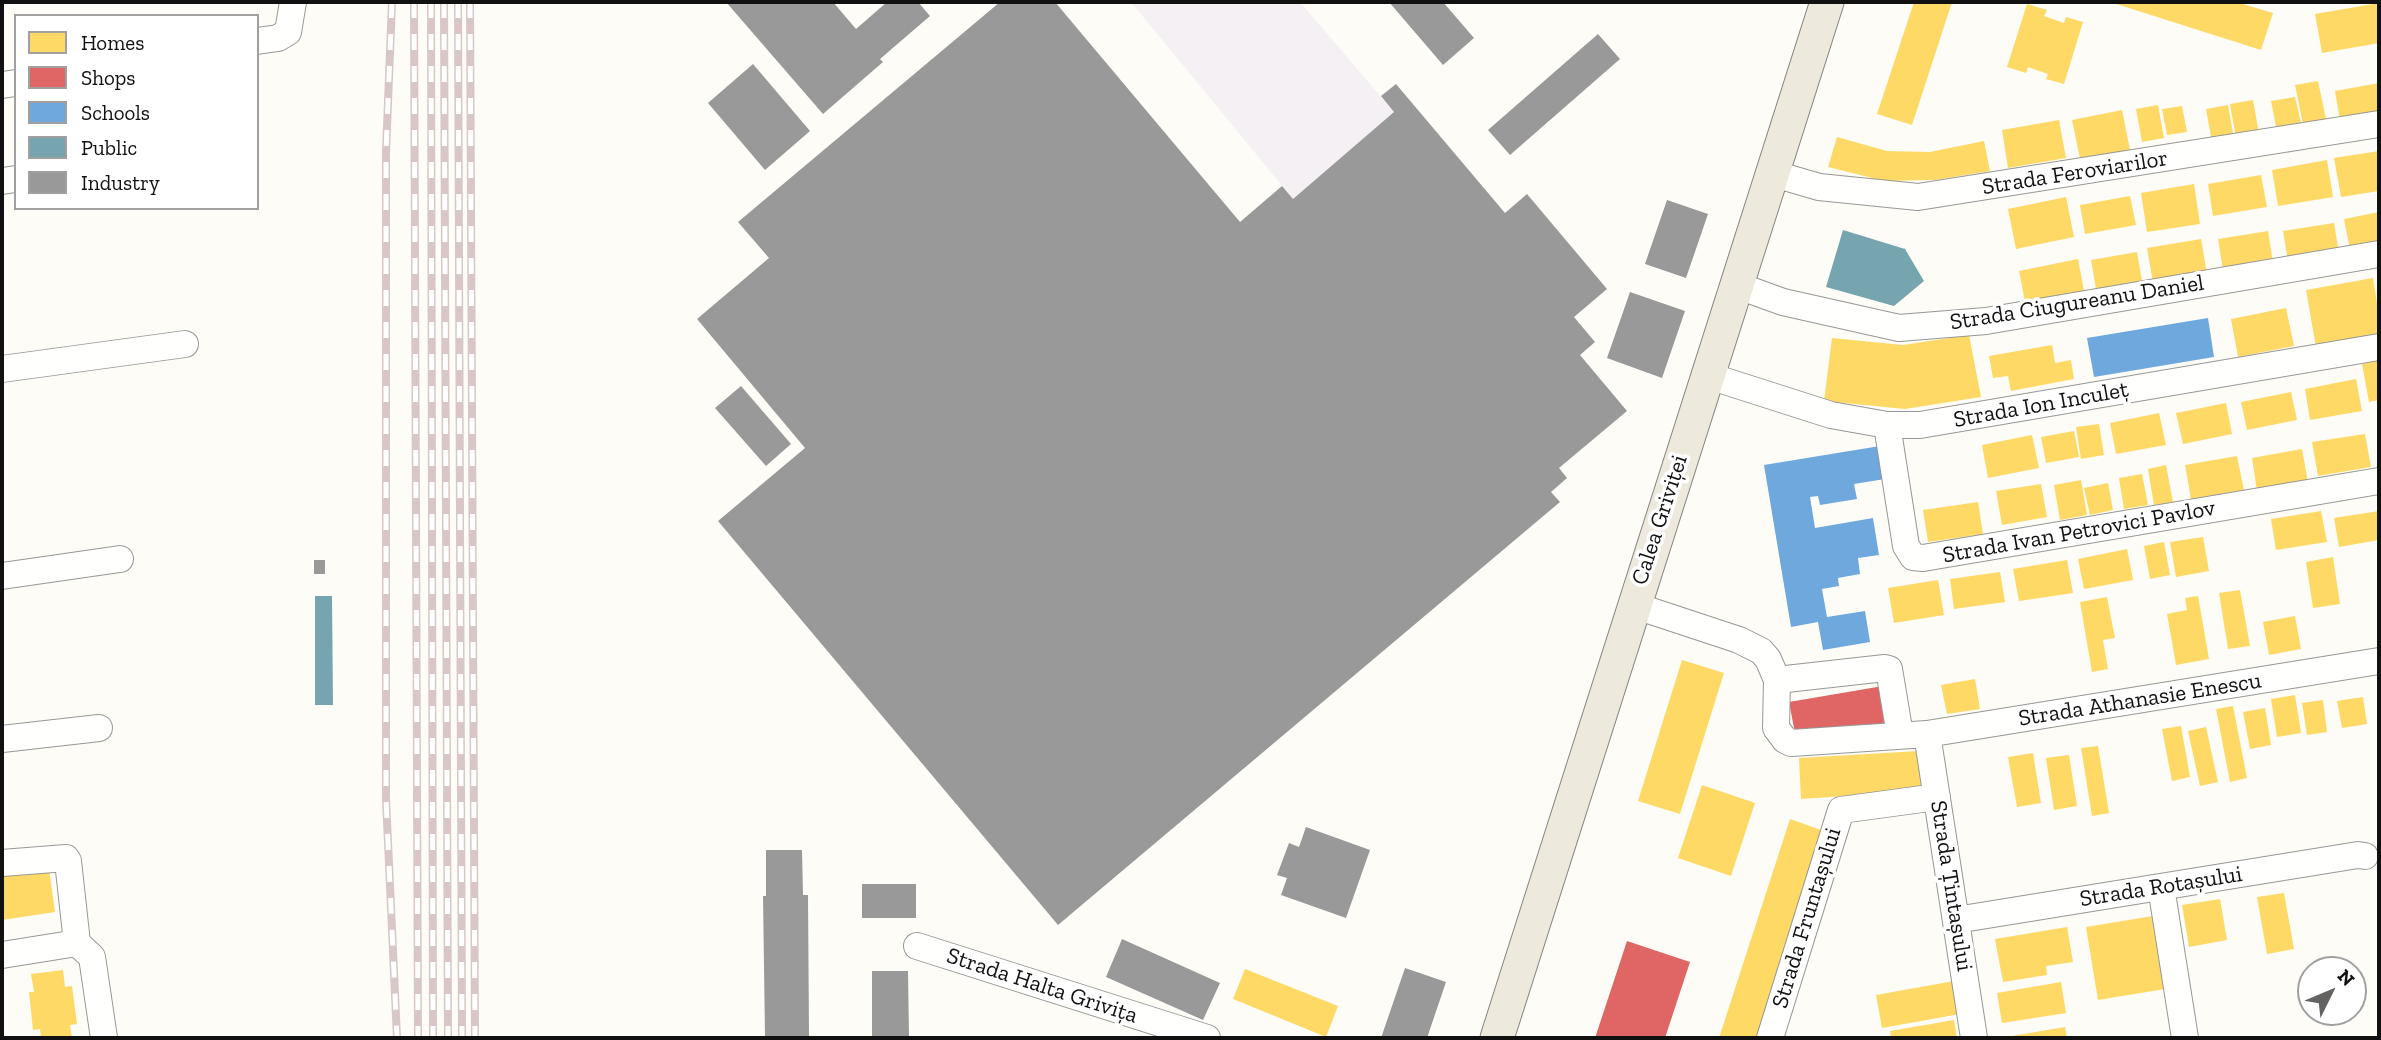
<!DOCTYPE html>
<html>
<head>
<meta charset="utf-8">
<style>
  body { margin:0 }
  #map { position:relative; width:2381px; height:1040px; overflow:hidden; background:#fdfcf7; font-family:"Zilla Slab",serif }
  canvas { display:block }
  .frame { position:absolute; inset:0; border:4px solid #111; pointer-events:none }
  .legend { position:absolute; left:14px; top:14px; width:245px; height:196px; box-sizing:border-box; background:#fff; border:2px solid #a0a0a0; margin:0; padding:9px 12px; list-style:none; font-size:21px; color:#111 }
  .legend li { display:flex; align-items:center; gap:14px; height:35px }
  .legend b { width:35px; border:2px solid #a0a0a0 }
  .north { position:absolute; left:2297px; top:956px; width:70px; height:70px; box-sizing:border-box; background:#fff; border:2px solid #a0a0a0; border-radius:50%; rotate:47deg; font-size:19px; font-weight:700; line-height:28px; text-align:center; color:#111 }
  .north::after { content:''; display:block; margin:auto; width:24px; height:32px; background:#646362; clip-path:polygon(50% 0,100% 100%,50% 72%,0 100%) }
</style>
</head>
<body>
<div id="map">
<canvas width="2381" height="1040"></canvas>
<div class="frame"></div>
<ul class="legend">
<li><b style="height:19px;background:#ffd966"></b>Homes</li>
<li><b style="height:19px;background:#e06666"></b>Shops</li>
<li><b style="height:19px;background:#6fa8dc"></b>Schools</li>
<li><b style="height:19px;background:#76a5af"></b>Public</li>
<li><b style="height:19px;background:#999"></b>Industry</li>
</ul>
<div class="north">N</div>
</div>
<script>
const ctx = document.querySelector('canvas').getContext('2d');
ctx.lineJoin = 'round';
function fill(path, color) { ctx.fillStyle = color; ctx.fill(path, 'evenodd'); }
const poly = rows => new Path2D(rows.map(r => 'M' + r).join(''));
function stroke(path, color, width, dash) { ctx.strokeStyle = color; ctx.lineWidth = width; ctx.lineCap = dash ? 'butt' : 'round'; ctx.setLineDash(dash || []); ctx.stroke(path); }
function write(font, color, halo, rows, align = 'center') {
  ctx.font = font + ' "Zilla Slab",serif'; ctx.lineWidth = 7; ctx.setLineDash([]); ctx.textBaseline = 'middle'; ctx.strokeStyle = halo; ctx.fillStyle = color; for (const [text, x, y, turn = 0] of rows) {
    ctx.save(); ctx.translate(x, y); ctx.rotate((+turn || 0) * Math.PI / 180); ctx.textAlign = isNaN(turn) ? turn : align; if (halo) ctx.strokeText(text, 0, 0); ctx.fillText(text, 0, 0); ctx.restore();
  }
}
const industrial = poly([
  [1131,2,1300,2,1394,112,1293,199]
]);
const homes = poly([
  [1914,2,1952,2,1912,125,1877,114],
  [2110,2,2236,2,2273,13,2261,50],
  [2379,3,2379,43,2322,53,2315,14],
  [2027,4,2047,10,2044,16,2064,23,2066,17,2083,22,2064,84,2046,79,2048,74,2028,67,2026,73,2007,67],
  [2318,81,2327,124,2304,129,2295,85],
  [2379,83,2379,114,2340,121,2335,91],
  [2295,97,2302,127,2277,132,2271,101],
  [2253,100,2259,134,2236,138,2230,104],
  [2158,105,2164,138,2142,142,2136,109],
  [2228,105,2234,139,2212,142,2206,109],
  [2182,106,2187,132,2167,135,2162,109],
  [2122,110,2130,150,2080,159,2072,120],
  [2059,120,2066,158,2008,168,2002,130],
  [1837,137,1887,151,1930,152,1984,141,1990,171,1935,180,1884,181,1828,167],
  [2379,151,2379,191,2341,197,2334,158],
  [2327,160,2333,197,2278,206,2272,170],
  [2261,175,2267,207,2213,216,2208,184],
  [2194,184,2200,224,2147,232,2141,193],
  [2130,196,2136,225,2085,234,2080,205],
  [2066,197,2074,237,2016,249,2008,209],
  [2379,212,2379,244,2350,250,2344,219],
  [2334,223,2339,253,2288,261,2283,231],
  [2268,231,2273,262,2223,270,2218,239],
  [2201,239,2207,274,2153,283,2147,248],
  [2137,252,2142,281,2096,289,2091,260],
  [2078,259,2085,296,2026,307,2019,271],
  [2373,278,2379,315,2379,342,2317,353,2306,290],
  [2286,308,2294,346,2238,357,2231,319],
  [1969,335,1981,397,1905,409,1824,401,1832,338,1903,345],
  [2052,345,2055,363,2071,360,2074,379,2011,391,2008,376,1993,378,1989,356],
  [2379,360,2379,400,2369,402,2362,364],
  [2356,379,2362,411,2310,420,2305,389],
  [2291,392,2297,420,2247,430,2241,402],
  [2226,403,2232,434,2183,444,2176,413],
  [2159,413,2166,445,2116,454,2110,423],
  [2099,424,2104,455,2081,459,2076,427],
  [2074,431,2079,457,2046,463,2041,437],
  [2365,434,2371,467,2318,476,2312,442],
  [2032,435,2039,468,1988,478,1982,445],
  [2302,449,2308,482,2257,491,2252,458],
  [2237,456,2244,490,2191,499,2185,465],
  [2166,465,2173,502,2154,505,2148,469],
  [2142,474,2148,505,2124,509,2119,478],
  [2081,480,2087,515,2060,520,2054,485],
  [2108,483,2113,510,2090,515,2084,488],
  [2041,484,2047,517,2002,525,1996,491],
  [1978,502,1983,534,1928,542,1923,510],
  [2321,511,2327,542,2276,550,2271,519],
  [2379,511,2379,540,2339,547,2334,518],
  [2203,537,2209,571,2176,577,2170,542],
  [2164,542,2170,575,2150,579,2144,546],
  [2127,549,2133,580,2084,589,2078,559],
  [2333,557,2340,604,2313,608,2306,562],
  [2067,560,2073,593,2019,601,2013,569],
  [2000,572,2005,602,1954,609,1950,579],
  [1938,580,1944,615,1894,623,1888,588],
  [2240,590,2250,646,2228,649,2219,593],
  [2198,596,2209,659,2176,665,2167,614,2187,610,2185,598],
  [2107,597,2115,638,2103,640,2108,669,2092,672,2080,602],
  [2295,616,2301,649,2269,655,2263,622],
  [1682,660,1724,673,1680,814,1638,801],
  [1975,679,1980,709,1947,714,1941,685],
  [2295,695,2301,733,2277,737,2271,699],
  [2363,697,2367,724,2342,728,2337,701],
  [2323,700,2327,732,2307,735,2302,703],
  [2233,706,2247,778,2230,782,2216,709],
  [2265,708,2271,745,2250,749,2243,712],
  [2181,726,2190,777,2172,781,2162,729],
  [2206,727,2218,782,2200,786,2188,731],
  [2098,746,2109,813,2092,816,2081,748],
  [1919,751,1922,791,1801,799,1799,758],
  [2033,753,2041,803,2017,807,2008,757],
  [2069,755,2077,806,2054,810,2046,758],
  [1702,785,1755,803,1731,876,1678,858],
  [1790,819,1824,831,1757,1038,1719,1038],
  [49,869,55,912,2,920,2,876],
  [2284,893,2294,949,2267,954,2257,897],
  [2220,899,2227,940,2189,947,2182,905],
  [2153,916,2165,989,2098,1000,2086,927],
  [2067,927,2073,962,2046,966,2047,975,2003,982,1995,939],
  [1245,969,1338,1006,1326,1037,1233,999],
  [63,970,65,987,72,986,77,1024,70,1025,72,1038,41,1038,40,1029,33,1030,29,992,34,992,31,974],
  [1954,981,1960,1014,1882,1028,1876,995],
  [2061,982,2066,1013,2002,1023,1997,993],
  [1954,1020,1957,1038,1891,1038,1890,1031],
  [2065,1027,2067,1038,2012,1038,2012,1036]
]);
const shops = poly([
  [1883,686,1889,725,1805,739,1794,728,1789,702],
  [1627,941,1690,962,1665,1038,1595,1038]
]);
const schools = poly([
  [2208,318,2214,357,2094,377,2087,338],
  [1880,446,1885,479,1854,484,1857,499,1820,505,1818,496,1810,497,1815,528,1873,518,1879,555,1858,558,1860,574,1838,578,1839,586,1822,589,1827,617,1865,611,1870,642,1823,650,1818,622,1791,627,1764,465]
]);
const public = poly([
  [1843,230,1905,249,1924,281,1894,306,1826,287],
  [315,596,332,596,333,705,315,705]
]);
const industry = poly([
  [726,2,833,2,856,29,887,2,918,2,930,16,880,59,883,62,823,114],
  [1000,2,1055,2,1240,222,1282,186,1293,199,1394,112,1381,96,1396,84,1505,213,1527,194,1607,289,1574,317,1595,342,1580,355,1627,411,1559,468,1567,478,1551,492,1560,502,1058,925,718,521,805,448,697,319,769,258,738,222],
  [1389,2,1443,2,1474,38,1443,65],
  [1598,34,1620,59,1510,155,1488,130],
  [753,64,810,131,765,170,708,103],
  [1667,200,1708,214,1686,278,1645,264],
  [1630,292,1685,311,1662,378,1607,358],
  [741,386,791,444,766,466,715,408],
  [314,560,325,560,325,574,314,574],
  [1306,827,1370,850,1346,918,1281,895,1287,878,1277,875,1289,843,1299,847],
  [766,850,802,850,803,895,808,895,809,1036,765,1037,763,896,766,896],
  [862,884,916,884,916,918,862,918],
  [1122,939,1220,983,1203,1020,1106,977],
  [1405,968,1446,982,1427,1038,1381,1038],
  [872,971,908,971,909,1036,872,1037]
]);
const minor = poly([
  [257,41,278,38,288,32,293,2],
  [2,85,16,83],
  [1771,173,1819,187,1918,197,2379,124],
  [2,181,16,179],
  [1736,285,1783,302,1899,328,1986,321,2379,254],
  [2,369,185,344],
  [1706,375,1831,415,1887,425,1920,425,2379,347],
  [1887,425,1906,546,1913,557,1923,558,2379,481],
  [2,576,120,559],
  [1633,605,1739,640,1761,651,1768,659,1777,680,1776,728,1785,740,1791,743,1927,734,2379,661],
  [1777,680,1885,668,1889,669,1900,735],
  [1927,734,1974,1038],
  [2,739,99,728],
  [2,863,66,858,68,861,77,943],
  [2161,887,2185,1038],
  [1956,920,2358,855,2365,856],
  [77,943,92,957,104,1038],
  [917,946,1207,1038],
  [2,955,77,943],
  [1770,1038,1841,810,1937,797]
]);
const major = poly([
  [1497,1038,1827,2]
]);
const rail = poly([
  [392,2,386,152,386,799,397,1038],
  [414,2,418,1038],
  [431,2,433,1038],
  [444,2,448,1038],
  [458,2,462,1038],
  [470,2,475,1038]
]);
const streetNames = [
  ["Strada Feroviarilor",2075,173,-9],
  ["Strada Ciugureanu Daniel",2077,303,-9],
  ["Strada Ion Inculeț",2041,405,-10],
  ["Calea Griviței",1660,520,-72],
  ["Strada Ivan Petrovici Pavlov",2079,532,-10],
  ["Strada Athanasie Enescu",2140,700,-9],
  ["Strada Țintașului",1951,886,81],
  ["Strada Rotașului",2161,887,-9],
  ["Strada Fruntașului",1807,918,-73],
  ["Strada Halta Grivița",1042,986,18]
];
fill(industrial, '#f5f0f3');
fill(homes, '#ffd966');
fill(shops, '#e06666');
fill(schools, '#6fa8dc');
fill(public, '#76a5af');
fill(industry, '#999');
stroke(minor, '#979795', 28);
stroke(major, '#858482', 35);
stroke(minor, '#fffffe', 26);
stroke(major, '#ede9dc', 33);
stroke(rail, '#d9c6c7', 8);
stroke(rail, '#fff', 5, [16]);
write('23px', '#111', '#fff', streetNames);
</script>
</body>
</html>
